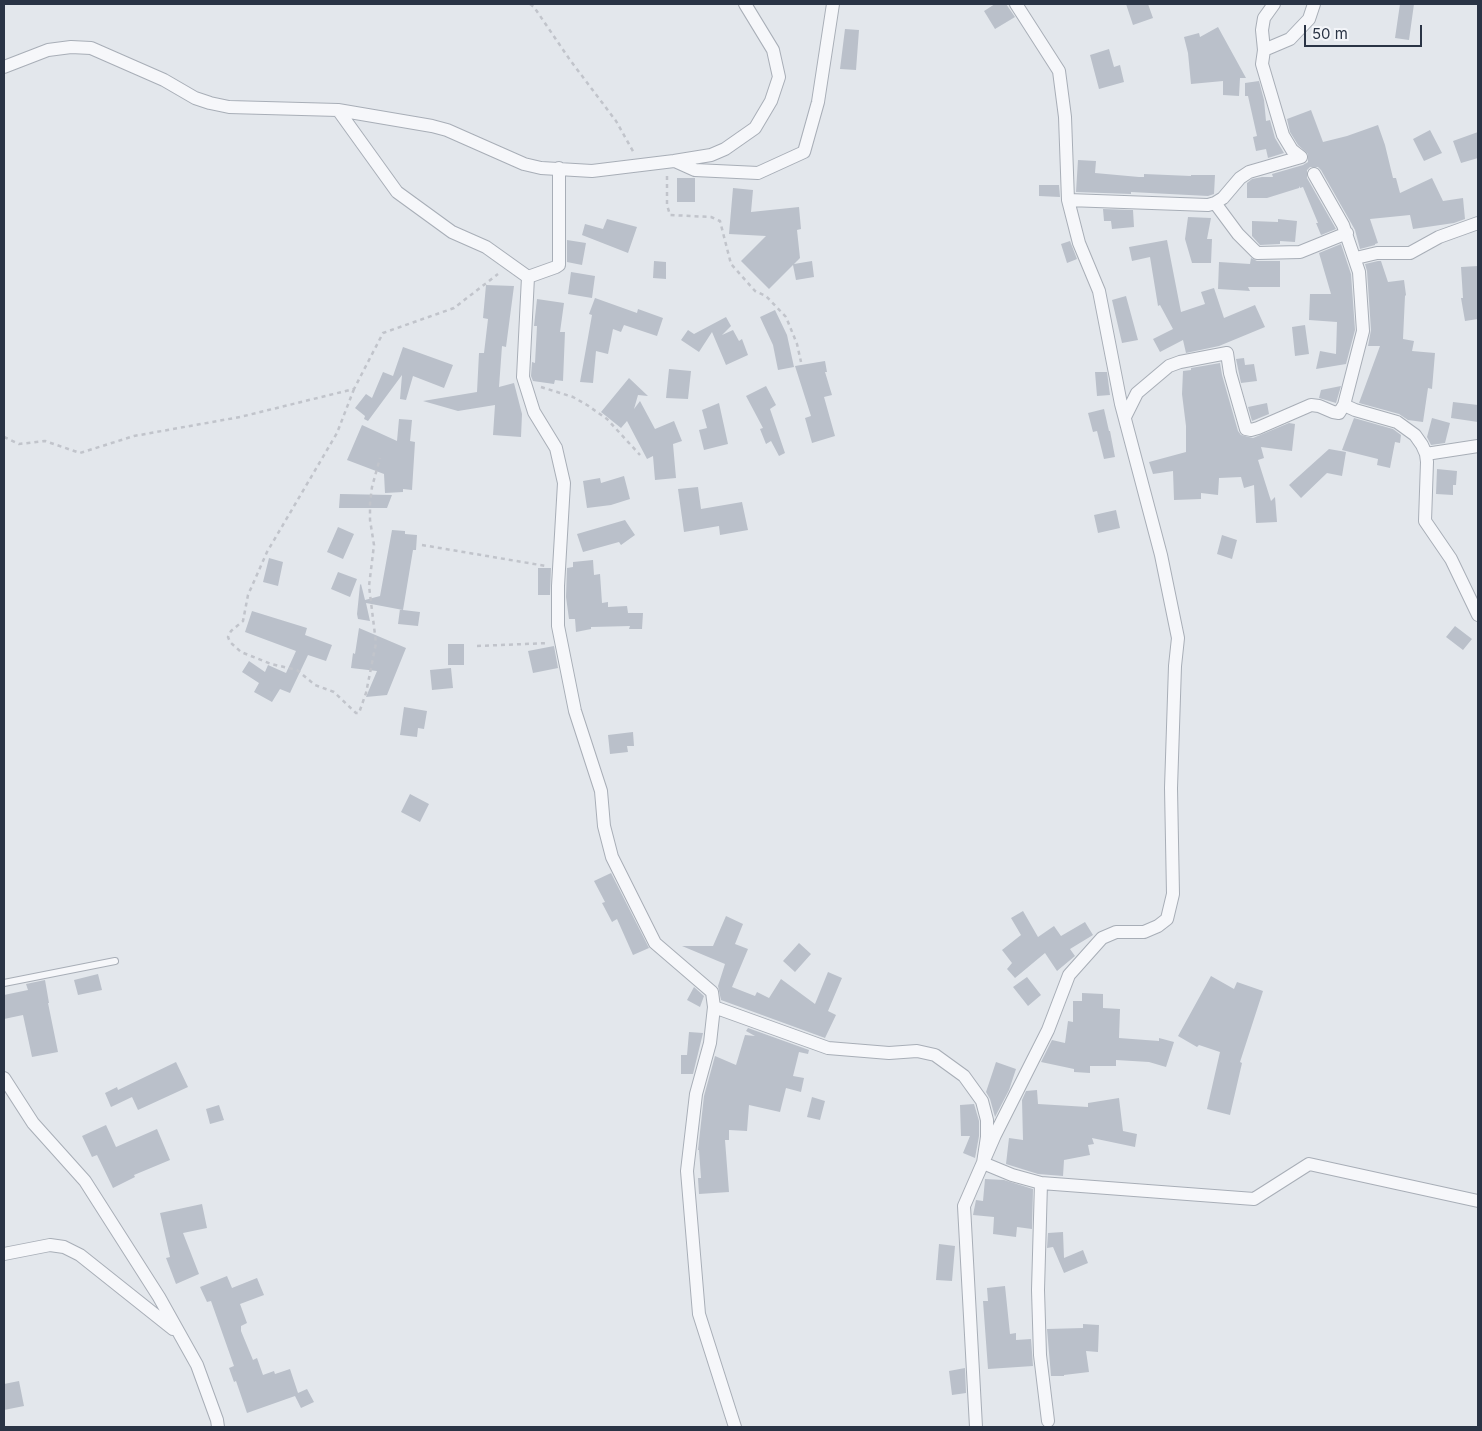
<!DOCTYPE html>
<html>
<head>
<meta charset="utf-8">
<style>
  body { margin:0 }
  #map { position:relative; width:1482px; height:1431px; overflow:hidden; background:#e3e7ec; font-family:Inter,sans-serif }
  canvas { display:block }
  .frame { position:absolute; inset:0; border:5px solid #2a3445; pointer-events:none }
  .scale { position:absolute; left:1304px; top:25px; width:118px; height:22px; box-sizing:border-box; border:2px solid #2a3445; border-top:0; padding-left:6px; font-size:15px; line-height:18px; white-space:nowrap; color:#2a3445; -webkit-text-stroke:4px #f3f5f9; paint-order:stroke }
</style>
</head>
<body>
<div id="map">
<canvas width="1482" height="1431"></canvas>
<div class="frame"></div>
<div class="scale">50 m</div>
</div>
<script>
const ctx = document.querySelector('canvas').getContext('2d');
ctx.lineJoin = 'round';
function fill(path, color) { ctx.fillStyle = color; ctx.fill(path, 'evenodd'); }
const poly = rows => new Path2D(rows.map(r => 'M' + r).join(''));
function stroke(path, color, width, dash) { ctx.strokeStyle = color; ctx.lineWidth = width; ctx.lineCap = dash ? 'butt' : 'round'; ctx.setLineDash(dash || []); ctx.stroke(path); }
const building = poly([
  [995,4,1006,4,1015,17,995,29,984,11],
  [1126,4,1148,4,1153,18,1133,25],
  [1400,4,1414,4,1409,40,1395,38],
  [1218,27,1246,78,1240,78,1239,96,1223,95,1223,81,1191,84,1188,53,1184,37,1199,33,1200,37],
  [845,29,859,30,856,70,840,69],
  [1109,49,1114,67,1120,65,1124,82,1099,89,1090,55],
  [1259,81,1264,100,1266,121,1270,120,1275,138,1284,153,1268,158,1266,149,1256,151,1253,137,1257,136,1248,96,1245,96,1245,83],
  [1311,110,1323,142,1347,136,1378,125,1385,145,1393,178,1396,178,1400,193,1432,178,1443,201,1463,198,1465,219,1454,223,1413,229,1410,215,1370,219,1378,243,1375,244,1375,245,1360,249,1355,230,1350,221,1321,170,1318,167,1310,167,1307,170,1307,178,1336,229,1321,235,1316,223,1318,223,1303,187,1300,188,1299,186,1299,188,1267,198,1247,198,1247,183,1252,179,1262,177,1273,177,1272,174,1303,165,1308,162,1308,154,1298,145,1290,132,1287,119],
  [1430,130,1442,153,1424,161,1413,139],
  [1478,132,1478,158,1461,163,1453,141],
  [1078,160,1096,161,1095,173,1139,177,1144,177,1144,174,1191,176,1191,175,1215,175,1214,194,1208,196,1131,192,1131,194,1076,192],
  [677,178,695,178,695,202,677,202],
  [1039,185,1059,185,1060,197,1039,196],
  [733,188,753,190,751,212,799,207,801,229,797,230,800,258,794,264,812,261,814,277,796,280,793,265,769,289,741,261,766,236,729,234],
  [1103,209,1133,210,1134,227,1112,229,1111,221,1104,221],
  [1188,217,1211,218,1207,239,1212,239,1211,263,1192,263,1185,239],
  [607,219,637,227,628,253,582,235,585,224,603,229],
  [1278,219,1297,221,1295,242,1280,241,1280,244,1260,245,1252,236,1252,221,1278,222],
  [567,240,586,243,582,265,567,262],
  [1167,240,1181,312,1205,304,1201,292,1214,288,1224,318,1255,305,1265,327,1219,346,1186,353,1183,340,1160,352,1153,339,1173,329,1160,305,1158,306,1150,257,1132,261,1129,247],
  [1070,241,1077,259,1067,263,1061,244],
  [1341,244,1351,274,1355,330,1346,364,1316,369,1320,351,1336,354,1337,322,1309,320,1310,294,1331,294,1319,253],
  [1251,258,1257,261,1280,261,1280,287,1248,287,1250,291,1218,289,1219,262,1250,264],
  [654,261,666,262,666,279,653,278],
  [1378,261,1381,261,1388,282,1404,280,1406,295,1405,296,1403,339,1414,341,1412,351,1435,353,1432,389,1428,388,1423,422,1408,420,1399,414,1359,403,1380,346,1368,346,1371,330,1367,271,1365,264],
  [1478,266,1478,319,1465,321,1461,298,1463,298,1461,267],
  [571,272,595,276,592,298,568,294],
  [486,285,514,286,506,347,502,346,499,387,514,383,522,414,521,437,493,435,495,405,458,411,423,401,477,392,479,353,484,353,488,319,483,318],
  [1126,296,1138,340,1122,343,1112,300],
  [595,298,637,313,638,309,663,318,657,336,624,325,621,332,613,329,608,354,596,351,593,383,580,382,592,315,589,314],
  [537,299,564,303,560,332,565,332,563,381,555,380,554,384,533,381,531,376,532,362,535,363,537,326,534,326],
  [775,310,787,335,794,367,778,370,773,345,760,317],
  [726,317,731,326,722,335,733,330,739,341,742,339,748,355,726,365,712,332,699,352,681,340,688,330,694,334],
  [1305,325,1309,354,1295,356,1292,327],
  [403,347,453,365,444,388,413,376,406,400,400,399,402,375,368,421,364,419,365,416,355,408,366,394,372,398,383,372,393,376],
  [1244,358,1245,365,1254,364,1257,381,1241,383,1236,359],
  [825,361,827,372,825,372,832,395,824,397,835,436,812,443,805,418,811,416,795,366],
  [1220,363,1222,375,1238,431,1241,435,1253,438,1289,423,1295,424,1292,451,1261,447,1264,458,1258,460,1271,501,1275,497,1277,522,1256,523,1254,485,1244,488,1241,477,1219,478,1218,495,1201,493,1201,499,1174,500,1173,471,1153,474,1149,462,1186,452,1186,426,1182,394,1183,371,1191,370,1191,368],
  [669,369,691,371,688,399,666,398],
  [1095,372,1107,372,1110,395,1097,396],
  [629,378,648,396,638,395,634,409,640,401,655,429,674,421,682,441,673,444,676,478,655,480,653,456,647,459,627,421,621,428,601,412],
  [766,386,776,405,770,409,785,453,779,456,771,441,766,444,760,429,763,428,746,396],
  [1341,386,1336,403,1319,398,1321,390],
  [1453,402,1478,405,1478,422,1451,418],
  [719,403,728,444,704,450,699,430,707,428,702,410],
  [1267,403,1269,414,1252,421,1248,407],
  [1104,409,1109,431,1110,431,1115,457,1104,459,1097,431,1093,432,1088,413],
  [1354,418,1393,429,1401,435,1400,443,1395,442,1390,468,1377,465,1378,459,1342,450],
  [1432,418,1450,423,1445,443,1431,445,1427,437],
  [399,419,412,420,410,441,415,442,412,490,403,489,403,492,385,493,384,474,347,460,362,425,397,441],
  [1329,449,1346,452,1342,476,1327,473,1301,498,1289,485],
  [1437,469,1457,471,1456,485,1453,485,1453,495,1436,494],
  [624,476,630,499,611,505,587,508,583,481,600,478,601,483],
  [698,487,701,509,742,502,748,530,720,535,719,526,684,532,678,489],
  [340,494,392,495,387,508,339,508],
  [1116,510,1120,528,1098,533,1094,515],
  [625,520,635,535,621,545,619,542,583,552,577,534],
  [338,527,354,534,343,559,327,552],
  [392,530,405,531,405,534,417,535,416,550,413,550,403,610,420,612,418,626,398,624,400,609,403,610,366,603,370,621,358,619,357,614,360,585,361,584,365,600,380,596],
  [1222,535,1237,540,1232,559,1217,554],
  [269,558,283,562,278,586,263,582],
  [593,560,594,575,600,574,602,603,608,602,608,607,627,606,628,613,643,613,642,629,629,629,630,626,591,627,591,629,576,632,575,619,569,619,566,597,567,568,573,567,573,562],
  [538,568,551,568,550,595,538,595],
  [338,572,357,579,350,597,331,589],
  [252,611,307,628,305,635,332,645,326,661,308,655,290,693,280,689,272,702,254,692,259,683,242,672,249,661,265,672,268,665,286,673,296,651,245,632],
  [1455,626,1472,639,1463,650,1446,637],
  [359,628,406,648,387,695,366,697,377,671,351,668,353,653,355,654],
  [448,644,464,644,464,665,448,665],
  [554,646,558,668,533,673,528,651],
  [451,668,453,688,432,690,430,670],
  [404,707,427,711,424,729,418,728,417,737,400,735],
  [633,732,634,746,627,746,628,752,610,754,608,735],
  [410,794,429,804,420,822,401,812],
  [611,873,649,948,633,955,617,919,612,922,602,903,605,902,594,881],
  [1023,911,1038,937,1054,926,1061,936,1085,922,1093,935,1070,949,1075,956,1057,971,1045,953,1015,978,1007,969,1012,963,1002,950,1021,935,1011,918],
  [726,916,743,924,735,944,748,949,732,987,755,996,757,992,769,998,781,979,815,1004,828,972,842,978,828,1011,836,1015,825,1038,721,1000,718,986,725,964,682,946,713,946],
  [799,943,811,954,795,972,783,961],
  [98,974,102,990,78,995,74,980],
  [1211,976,1234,989,1237,982,1263,991,1240,1062,1242,1063,1230,1115,1207,1109,1220,1052,1199,1045,1197,1047,1178,1036],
  [1027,977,1041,995,1028,1006,1013,987],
  [45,980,49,1003,48,1003,58,1052,32,1057,23,1015,4,1019,4,995,28,990,26,984],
  [694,987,704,996,700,1007,687,1000],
  [1082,993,1103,994,1103,1008,1120,1009,1119,1038,1159,1041,1159,1038,1174,1042,1166,1067,1149,1062,1116,1060,1116,1066,1090,1066,1090,1073,1074,1072,1074,1069,1041,1062,1052,1040,1065,1043,1068,1021,1073,1022,1073,1001,1082,1001],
  [748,1028,809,1050,808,1054,799,1052,793,1076,804,1078,801,1092,786,1088,780,1112,749,1105,747,1131,729,1130,729,1140,725,1140,729,1192,699,1194,698,1178,701,1178,699,1150,698,1150,704,1096,715,1056,736,1065,745,1035,755,1036,746,1031],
  [689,1032,703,1033,693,1074,681,1074,681,1055,687,1055],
  [176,1062,188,1087,138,1110,132,1097,111,1107,105,1093,117,1087,118,1090],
  [996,1062,1016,1069,1009,1090,995,1117,990,1099,986,1092],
  [1037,1090,1038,1104,1088,1107,1088,1103,1119,1098,1123,1131,1137,1134,1135,1147,1092,1138,1094,1144,1088,1145,1090,1155,1064,1160,1063,1176,1038,1174,1006,1164,1009,1138,1023,1140,1022,1100,1026,1091],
  [812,1097,825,1101,820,1120,807,1117],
  [974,1104,979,1121,979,1136,975,1158,963,1153,970,1136,961,1136,960,1105],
  [219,1105,224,1120,210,1124,206,1109],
  [106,1125,116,1147,157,1129,170,1160,134,1175,135,1177,113,1188,97,1155,92,1157,82,1136],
  [985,1179,1004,1180,1033,1189,1032,1229,1017,1227,1016,1237,993,1234,994,1217,973,1215,976,1200,983,1201],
  [202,1204,207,1228,183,1233,199,1274,176,1284,166,1258,170,1257,160,1213],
  [1063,1232,1064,1258,1083,1250,1088,1263,1064,1273,1053,1247,1047,1248,1048,1233],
  [939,1244,955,1246,952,1281,936,1280],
  [227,1276,232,1288,257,1278,264,1295,240,1304,247,1323,241,1326,241,1331,253,1360,257,1358,263,1375,274,1371,275,1374,290,1369,298,1393,307,1389,314,1402,301,1408,295,1396,247,1413,236,1381,234,1382,229,1368,234,1366,211,1301,207,1302,200,1287],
  [1005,1286,1010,1334,1016,1333,1016,1340,1031,1339,1033,1366,988,1369,983,1301,988,1301,987,1288],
  [1083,1324,1099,1325,1098,1352,1086,1351,1089,1372,1064,1375,1064,1376,1051,1376,1047,1329,1083,1328],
  [965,1368,966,1393,952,1395,949,1371],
  [19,1381,24,1406,4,1410,4,1384]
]);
const path = poly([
  [530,4,534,7,570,60,616,121,634,153],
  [667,176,667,205,670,215,711,217,720,221,731,264,755,291,766,296,786,317,797,344,801,362],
  [541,387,573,397,587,405,607,419,640,455],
  [354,389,337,433,267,552,248,595,243,621,231,631,228,637,230,642,241,652,271,664,297,670,315,685,334,692,356,713,359,713,366,693,376,643,369,586,374,545,370,520,370,503,372,487,380,458],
  [4,437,19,444,45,441,80,453,134,436,240,417,354,389,383,333,454,308,498,274],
  [422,545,546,566],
  [477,646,548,643]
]);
const lane = poly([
  [4,983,115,961]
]);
const street = poly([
  [1274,4,1264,18,1262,30,1264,50,1262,64,1283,135,1292,150,1301,157],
  [1264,50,1290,39,1309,19,1314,4],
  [4,67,48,50,71,47,91,48,164,80,195,98,210,103,229,107,338,110,432,126,447,130,524,164,541,168,592,171,674,161,711,155,725,149,755,128,771,101,779,77,773,50,745,4],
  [338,110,397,192,452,232,486,247,528,277,523,377,534,412,556,448,564,483,558,586,558,626,575,711,601,791,604,826,612,857,655,943,712,992,714,1007,710,1043,696,1094,687,1171,699,1314,735,1427],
  [675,161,695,170,758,173,804,152,818,102,833,4],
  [1314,174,1343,225,1359,272,1363,331,1344,405,1355,410,1397,422,1415,435,1422,445,1426,454,1427,462,1425,521,1451,559,1478,615],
  [1068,200,1208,205,1215,203,1223,198,1240,178,1249,172,1301,157],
  [1215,203,1238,234,1257,253,1300,252,1347,233],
  [1356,258,1377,253,1410,253,1439,237,1478,223],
  [528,277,556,267,559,265,559,168],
  [1125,417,1137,393,1169,366,1180,362,1227,353,1230,373,1246,429,1251,430,1258,428,1311,405,1319,406,1333,412,1339,413,1344,405],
  [1426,454,1478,446],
  [714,1007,828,1048,889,1053,917,1051,935,1055,964,1076,982,1101,987,1120,987,1137,983,1163,1012,1175,1041,1183,1254,1199,1309,1164,1478,1201],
  [4,1078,33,1123,85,1181,159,1297,197,1365,217,1420,218,1427],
  [1041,1183,1038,1290,1040,1355,1048,1421],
  [4,1254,50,1245,64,1247,80,1255,173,1329],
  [976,1427,964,1206,995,1135,1048,1030,1069,975,1102,938,1116,932,1144,932,1158,926,1167,919,1173,894,1171,788,1175,666,1178,638,1161,555,1121,404,1099,291,1079,243,1068,200,1065,117,1059,71,1016,4]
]);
fill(building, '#bac0ca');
stroke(lane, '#a8aeb7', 8);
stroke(street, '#a8aeb7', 14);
stroke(path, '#c1c4cb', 2.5, [4, 4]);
stroke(lane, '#f6f7fa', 6);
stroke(street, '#f6f7fa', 12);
</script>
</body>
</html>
